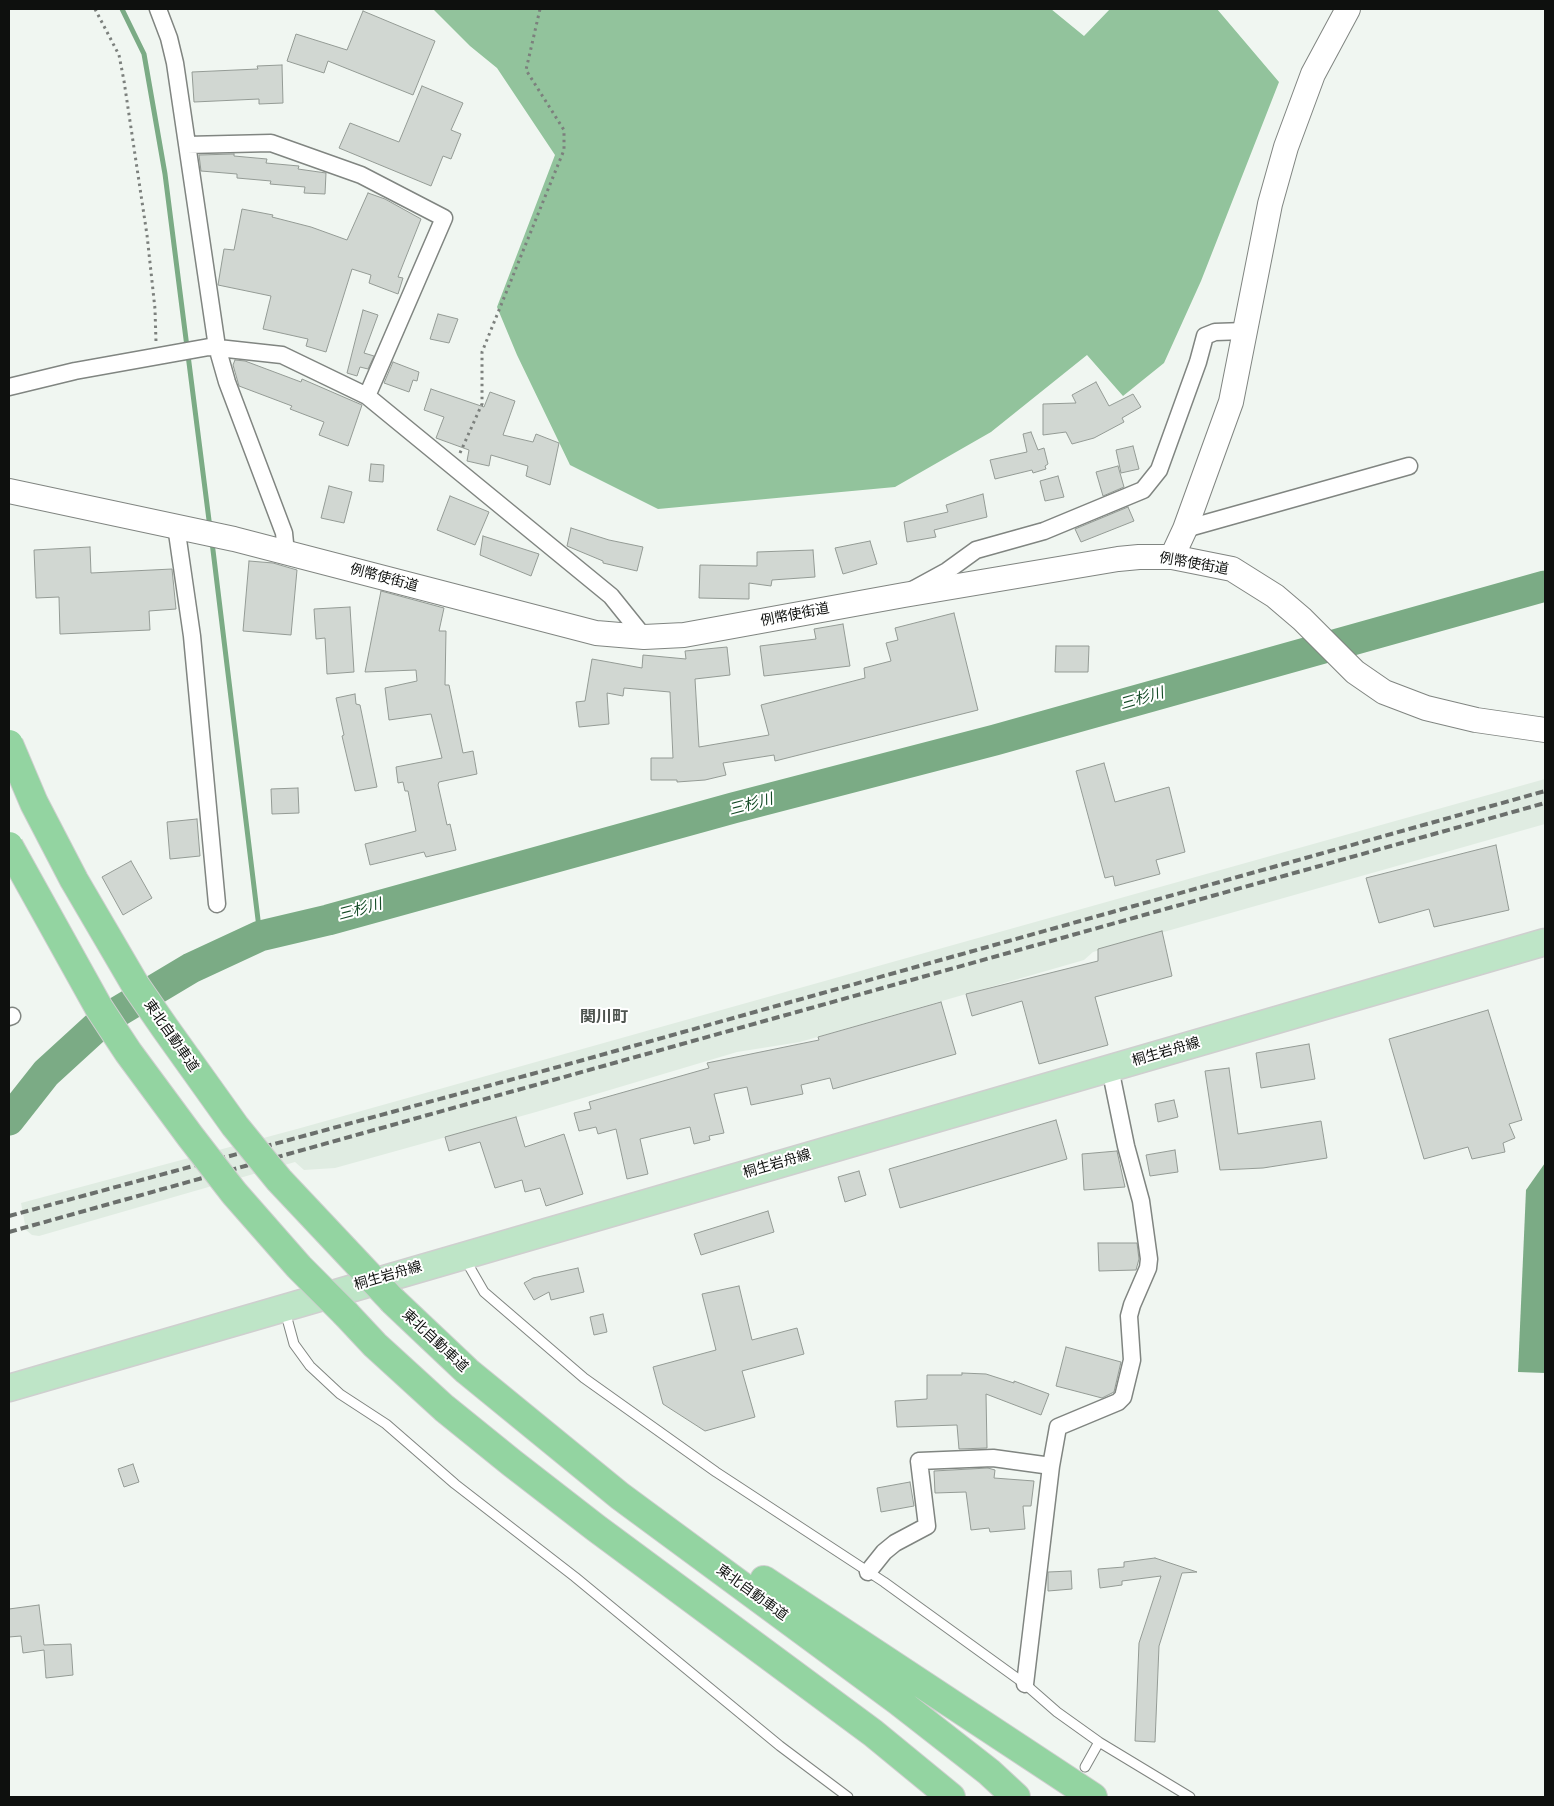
<!DOCTYPE html>
<html>
<head>
<meta charset="utf-8">
<style>
  body { margin:0 }
  #map { position:relative; width:1554px; height:1806px; overflow:hidden; background:#f0f6f1; font-family:Bitter,serif }
  canvas { display:block }
  .frame { position:absolute; inset:0; border:10px solid #0e100e; pointer-events:none }
</style>
</head>
<body>
<div id="map">
<canvas width="1554" height="1806"></canvas>
<div class="frame"></div>
</div>
<script>
const ctx = document.querySelector('canvas').getContext('2d');
ctx.lineJoin = 'round';
function fill(path, color) { ctx.fillStyle = color; ctx.fill(path, 'evenodd'); }
const poly = rows => new Path2D(rows.map(r => 'M' + r).join(''));
function stroke(path, color, width, dash) { ctx.strokeStyle = color; ctx.lineWidth = width; ctx.lineCap = dash ? 'butt' : 'round'; ctx.setLineDash(dash || []); ctx.stroke(path); }
function write(font, color, halo, rows, align = 'center') {
  ctx.font = font + ' Bitter,"Noto Sans JP",serif'; ctx.lineWidth = 4; ctx.setLineDash([]); ctx.textBaseline = 'middle'; ctx.strokeStyle = halo; ctx.fillStyle = color; for (const [text, x, y, turn = 0] of rows) {
    ctx.save(); ctx.translate(x, y); ctx.rotate((+turn || 0) * Math.PI / 180); ctx.textAlign = isNaN(turn) ? turn : align; if (halo) ctx.strokeText(text, 0, 0); ctx.fillText(text, 0, 0); ctx.restore();
  }
}
const built = poly([
  [1545,779,1545,824,1093,952,1084,960,800,1042,737,1052,536,1112,335,1168,304,1170,295,1162,39,1236,32,1235,26,1230,21,1203,297,1129]
]);
const forest = poly([
  [433,9,1051,9,1084,36,1110,9,1217,9,1279,82,1201,281,1164,363,1123,396,1087,355,991,432,895,487,658,509,570,465,517,355,497,307,555,155,497,68,470,46]
]);
const water = poly([
  [1545,1163,1545,1373,1518,1372,1526,1190]
]);
const stream = poly([
  [122,9,144,54,165,174,210,528],
  [212,542,260,936]
]);
const river = poly([
  [9,1120,46,1073,104,1020,191,968,260,936,328,920,733,808,995,740,1545,586]
]);
const building = poly([
  [363,11,435,41,413,95,328,61,324,73,287,61,296,34,347,50,363,11],
  [282,65,283,103,259,104,259,99,194,102,192,72,258,69,257,66,282,65],
  [422,86,463,103,451,130,461,134,451,159,443,156,431,186,339,148,350,123,399,142,422,86],
  [234,154,234,156,267,159,266,163,299,166,298,169,326,173,325,194,304,193,305,187,270,184,271,181,237,178,237,174,201,171,199,155,234,154],
  [368,193,385,199,421,219,398,277,403,278,398,294,369,283,371,275,352,269,326,352,306,346,308,339,263,329,271,296,218,285,224,249,234,250,242,209,273,215,272,217,311,227,347,240,368,193],
  [363,310,378,315,364,353,374,356,368,369,360,367,357,376,347,373,363,310],
  [438,314,458,319,449,343,430,339,438,314],
  [235,360,245,361,301,382,302,379,362,405,348,446,319,435,324,422,290,409,292,406,239,386,233,365,235,360],
  [393,362,419,372,417,381,413,380,409,392,384,383,393,362],
  [1096,382,1109,406,1133,394,1141,407,1122,418,1124,422,1094,438,1072,444,1066,432,1043,435,1043,404,1076,403,1072,395,1096,382],
  [431,389,484,407,490,392,515,401,503,435,533,442,536,434,559,443,550,485,526,476,528,466,491,455,489,466,467,461,469,450,436,438,444,417,424,410,431,389],
  [1031,432,1038,450,1044,448,1048,464,1045,466,1046,469,1033,473,1032,470,995,479,990,460,1027,452,1023,434,1031,432],
  [1133,446,1139,469,1121,473,1116,450,1133,446],
  [371,464,384,465,383,482,369,481,371,464],
  [1118,466,1124,487,1103,496,1096,472,1118,466],
  [1058,476,1064,497,1045,501,1040,481,1058,476],
  [329,486,352,492,344,523,321,518,329,486],
  [983,494,987,517,934,530,936,537,907,542,904,522,948,512,946,505,983,494],
  [450,496,489,512,475,545,437,530,450,496],
  [1128,507,1134,521,1081,542,1075,529,1128,507],
  [571,528,609,540,643,547,637,571,603,563,603,561,567,546,571,528],
  [483,536,539,554,531,576,480,555,483,536],
  [870,541,877,564,843,574,835,548,870,541],
  [90,547,91,573,172,569,176,609,149,611,150,630,60,634,59,597,36,598,34,550,90,547],
  [813,550,815,577,772,580,771,586,749,583,749,599,699,598,700,565,757,566,757,552,813,550],
  [249,561,273,563,297,570,291,635,243,631,249,561],
  [381,591,444,608,439,631,446,631,445,685,449,685,463,753,473,751,477,774,439,782,438,785,447,825,450,824,456,850,426,857,424,852,370,865,365,844,416,831,408,791,405,791,403,782,398,783,396,767,442,758,431,714,389,720,385,688,417,681,416,670,365,672,381,591],
  [350,607,354,672,327,674,325,638,316,639,314,609,350,607],
  [954,613,978,710,775,761,774,755,723,763,726,775,705,780,677,782,677,780,651,780,651,758,673,758,670,692,624,688,623,696,607,693,609,724,579,727,576,702,585,701,592,659,642,668,643,655,686,659,685,651,727,647,730,675,695,679,699,747,769,735,761,705,865,678,864,668,891,661,886,643,898,640,895,628,954,613],
  [843,624,850,666,764,676,760,646,816,639,814,629,843,624],
  [1056,646,1089,646,1088,672,1055,672,1056,646],
  [355,694,356,704,360,705,377,787,355,791,342,736,344,735,336,698,355,694],
  [1104,763,1115,802,1169,787,1185,852,1156,860,1160,874,1115,886,1113,876,1105,878,1076,771,1104,763],
  [298,788,299,813,272,814,271,789,298,788],
  [197,819,200,856,170,859,167,822,197,819],
  [1496,845,1509,910,1434,927,1429,909,1379,923,1366,878,1496,845],
  [131,861,152,898,123,915,102,877,131,861],
  [1162,931,1172,976,1095,997,1108,1045,1039,1064,1022,1001,972,1016,966,994,1098,961,1098,949,1162,931],
  [941,1002,956,1054,833,1089,830,1078,801,1085,803,1094,751,1105,747,1087,714,1094,724,1133,709,1136,710,1140,694,1144,690,1127,640,1139,648,1174,627,1179,616,1129,598,1134,596,1127,579,1131,574,1113,591,1109,589,1102,709,1068,707,1063,819,1040,818,1037,941,1002],
  [1488,1010,1522,1120,1509,1124,1515,1138,1503,1143,1505,1152,1472,1159,1468,1147,1424,1159,1389,1039,1488,1010],
  [1309,1044,1315,1079,1261,1088,1256,1053,1309,1044],
  [1229,1068,1238,1134,1321,1121,1327,1158,1263,1168,1220,1170,1205,1071,1229,1068],
  [1174,1100,1178,1117,1158,1122,1155,1104,1174,1100],
  [516,1117,525,1147,564,1134,583,1194,546,1206,540,1188,525,1192,522,1180,495,1188,480,1142,449,1151,445,1137,516,1117],
  [1056,1120,1067,1159,900,1208,889,1169,1056,1120],
  [1175,1150,1178,1172,1150,1176,1146,1155,1175,1150],
  [1117,1151,1125,1187,1084,1190,1082,1154,1117,1151],
  [859,1171,866,1195,845,1202,838,1177,859,1171],
  [768,1211,774,1232,701,1255,694,1234,768,1211],
  [1098,1243,1137,1243,1139,1259,1136,1270,1099,1271,1098,1243],
  [578,1268,584,1292,551,1300,549,1292,534,1300,524,1283,533,1278,578,1268],
  [739,1286,752,1340,797,1328,804,1354,742,1371,755,1417,705,1431,663,1404,653,1367,716,1350,702,1294,739,1286],
  [603,1314,607,1332,594,1335,590,1317,603,1314],
  [1066,1347,1121,1362,1114,1392,1102,1398,1056,1386,1066,1347],
  [962,1373,986,1374,1014,1383,1014,1381,1049,1394,1041,1415,986,1394,987,1448,959,1449,957,1425,897,1427,895,1401,927,1399,927,1375,962,1375,962,1373],
  [133,1464,139,1482,124,1487,118,1469,133,1464],
  [988,1468,995,1470,994,1478,1034,1481,1031,1506,1023,1506,1025,1529,990,1532,989,1528,971,1530,966,1492,935,1493,934,1471,988,1468],
  [910,1482,914,1506,881,1512,877,1488,910,1482],
  [1155,1558,1197,1572,1182,1573,1159,1646,1155,1742,1135,1741,1139,1643,1161,1576,1122,1581,1122,1585,1100,1588,1098,1569,1124,1567,1124,1562,1155,1558],
  [1071,1571,1072,1589,1048,1591,1048,1572,1071,1571],
  [39,1605,44,1645,71,1644,73,1675,46,1678,44,1650,23,1653,21,1636,9,1637,9,1609,39,1605]
]);
const path = poly([
  [95,9,119,55,124,81,147,235,155,309,156,342],
  [460,453,482,404,482,352,564,150,564,130,526,70,540,9]
]);
const lane = poly([
  [465,1259,484,1292,584,1378,716,1472,884,1582,1025,1684,1057,1712,1099,1742,1190,1797],
  [285,1311,294,1344,310,1366,340,1394,386,1424,455,1484,575,1577,780,1746,848,1797],
  [1085,1767,1099,1742]
]);
const street = poly([
  [158,9,169,38,175,63,217,347,227,382,284,533,286,553],
  [187,145,271,143,361,175,444,218,367,396],
  [9,387,75,371,209,347,282,355,367,396,611,596,644,637],
  [176,526,192,636,217,904],
  [1185,529,1409,466],
  [914,589,947,571,976,550,1044,531,1143,490,1159,470,1198,362,1205,336,1215,332,1245,331],
  [9,1017,12,1016],
  [868,1572,884,1552,895,1543,927,1526,919,1461,993,1458,1051,1466],
  [1025,1684,1051,1466,1058,1427,1118,1402,1123,1397,1132,1360,1129,1316,1132,1305,1148,1268,1149,1259,1141,1201,1126,1146,1110,1068]
]);
const secondary = poly([
  [9,491,234,539,596,633,644,637,684,635,904,595,1118,559,1139,557,1172,557,1232,569,1275,596,1302,619,1355,672,1384,692,1426,708,1476,720,1545,730],
  [1172,557,1185,529,1231,402,1270,204,1286,147,1313,74,1348,9]
]);
const primary = poly([
  [9,1388,1545,942]
]);
const highway = poly([
  [393,1301,467,1371,620,1496,898,1701,989,1772,1016,1797],
  [346,1314,375,1345,444,1408,512,1463,596,1528,873,1733,951,1797],
  [764,1580,1093,1797]
]);
const rail = poly([
  [9,1216,576,1062,1545,791],
  [9,1232,1545,803]
]);
const highwayBridge = poly([
  [9,744,34,803,74,880,136,986,165,1028,235,1126,279,1180,393,1301],
  [9,846,99,1008,128,1052,190,1136,234,1193,299,1267,346,1314]
]);
const streetNames = [
  ["例幣使街道",1194,564,10],
  ["例幣使街道",384,578,15],
  ["例幣使街道",795,615,-11],
  ["東北自動車道",171,1036,55],
  ["桐生岩舟線",1166,1052,-16],
  ["桐生岩舟線",777,1164,-16],
  ["桐生岩舟線",388,1276,-16],
  ["東北自動車道",435,1341,43],
  ["東北自動車道",752,1593,36]
];
const waterNames = [
  ["三杉川",1142,699,-16],
  ["三杉川",751,805,-15],
  ["三杉川",360,910,-15]
];
const quarterNames = [
  ["関川町",604,1018]
];
fill(built, '#e0ece2');
fill(forest, '#92c39c');
fill(water, '#7bab85');
stroke(stream, '#7bab85', 5);
stroke(river, '#7bab85', 31);
fill(building, '#d1d7d2');
stroke(building, '#949b95', 1);
stroke(lane, '#808581', 11);
stroke(street, '#808581', 19);
stroke(secondary, '#808581', 26);
stroke(primary, '#cfcfcf', 29);
stroke(highway, '#cfcfcf', 30);
stroke(path, '#7c807d', 3, [2.5, 4]);
stroke(lane, '#fff', 9);
stroke(street, '#fff', 16);
stroke(secondary, '#fff', 24);
stroke(primary, '#bee5c7', 26);
stroke(highway, '#93d4a1', 28);
stroke(rail, '#6b6f6c', 4, [8, 4]);
stroke(highwayBridge, '#cfcfcf', 30, []);
stroke(highwayBridge, '#93d4a1', 28);
write('14px', '#0e100e', '#fff', streetNames);
write('italic 15px', '#144b26', '#fff', waterNames);
write('bold 16px', '#4e544f', '#fff', quarterNames);
</script>
</body>
</html>
